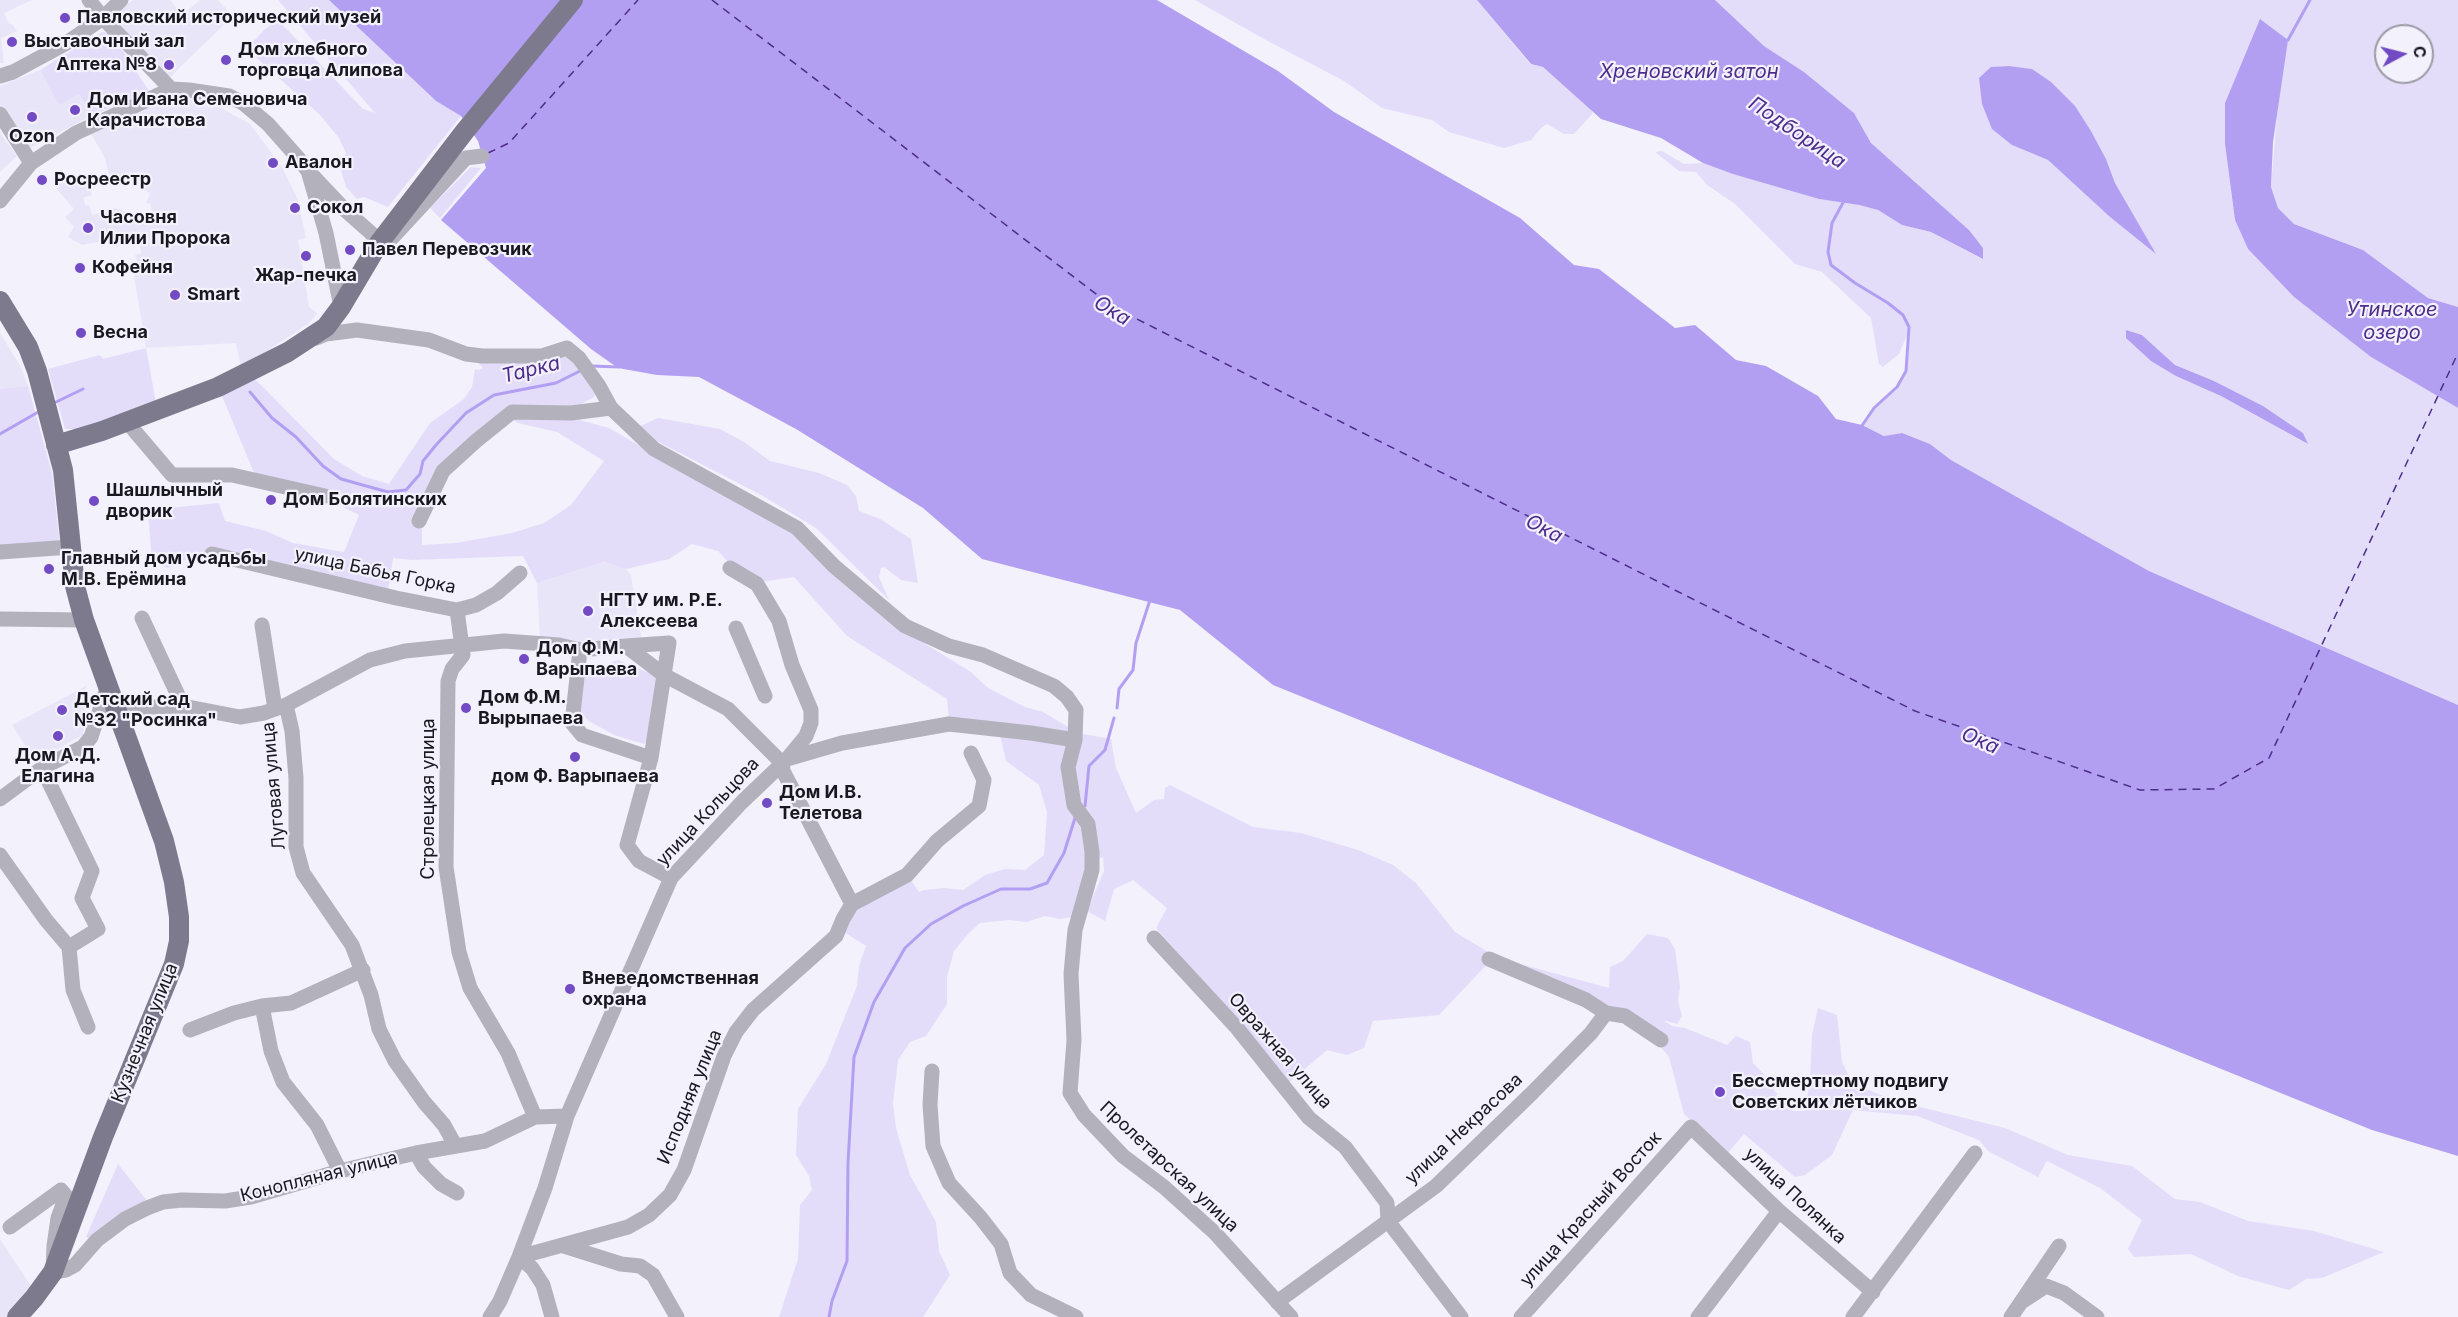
<!DOCTYPE html>
<html>
<head>
<meta charset="utf-8">
<style>
  body { margin:0 }
  #map { position:relative; width:2458px; height:1317px; overflow:hidden; background:#f3f1fc; font-family:Inter,sans-serif }
  canvas { display:block }
  .north { position:absolute; left:2374px; top:24px; width:60px; height:60px; box-sizing:border-box; background:#f3f1fc; border:2px solid #9c9aa4; border-radius:50%; rotate:83deg; font-size:16px; font-weight:700; line-height:24px; text-align:center; color:#191720 }
  .north::after { content:''; display:block; margin:auto; width:21px; height:27px; background:#724ac3; clip-path:polygon(50% 0,100% 100%,50% 72%,0 100%) }
</style>
</head>
<body>
<div id="map">
<canvas width="2458" height="1317"></canvas>
<div class="north">С</div>
</div>
<script>
const ctx = document.querySelector('canvas').getContext('2d');
ctx.lineJoin = 'round';
function fill(path, color) { ctx.fillStyle = color; ctx.fill(path, 'evenodd'); }
const poly = rows => new Path2D(rows.map(r => 'M' + r).join(''));
function stroke(path, color, width, dash) { ctx.strokeStyle = color; ctx.lineWidth = width; ctx.lineCap = dash ? 'butt' : 'round'; ctx.setLineDash(dash || []); ctx.stroke(path); }
function write(font, color, halo, rows, align = 'center') {
  ctx.font = font + ' Inter,sans-serif'; ctx.lineWidth = 4.5; ctx.setLineDash([]); ctx.textBaseline = 'middle'; ctx.strokeStyle = halo; ctx.fillStyle = color; for (const [text, x, y, turn = 0] of rows) {
    ctx.save(); ctx.translate(x, y); ctx.rotate((+turn || 0) * Math.PI / 180); ctx.textAlign = isNaN(turn) ? turn : align; if (halo) ctx.strokeText(text, 0, 0); ctx.fillText(text, 0, 0); ctx.restore();
  }
}
const built = poly([
  [0,0,32,0,4,13,9,24,12,24,17,31,1,38,4,63,0,63],
  [133,0,170,0,182,15,200,0,218,0,233,16,169,78,112,16],
  [40,70,59,104,79,94,91,116,30,148,0,104,0,86],
  [163,96,175,101,203,98,250,124,282,167,298,200,306,238,298,240,309,307,317,313,308,324,241,368,236,343,146,348,132,263,137,262,135,255,141,253,138,235,82,245,68,237,74,227,65,217,74,209,56,188,70,175,90,188,92,195,83,198,86,206,89,205,92,215,115,208,127,212,132,219,152,219,151,204,146,203,150,193,141,188,141,184,111,184,105,158,90,132],
  [0,133,17,156,0,172],
  [0,333,21,367,28,386,0,389],
  [604,562,626,569,631,575,642,642,571,643,540,640,537,583],
  [86,686,83,735,35,761,12,725],
  [0,1239,33,1289,23,1303,7,1317,0,1317]
]);
const green = poly([
  [278,0,329,0,436,101,461,116,388,207,364,197,357,199,346,187,340,167,346,153,339,138,320,115,249,51,251,44,265,29,278,20,363,109,375,113],
  [1195,0,1477,0,1530,64,1543,67,1587,105,1593,113,1574,134,1564,134,1547,124,1541,128,1531,140,1504,148,1449,132,1432,120,1382,108,1344,81,1264,39],
  [1715,0,2458,0,2458,307,2428,298,2363,250,2294,224,2278,208,2271,187,2278,103,2261,20,2225,103,2225,144,2235,220,2248,249,2294,297,2371,357,2458,408,2458,705,2149,571,1951,460,1930,444,1902,433,1884,436,1862,425,1874,408,1897,387,1906,371,1909,330,1899,354,1883,367,1879,364,1871,318,1822,272,1795,264,1735,204,1707,185,1696,172,1679,171,1655,152,1662,151,1684,164,1703,163,1819,199,1859,205,1878,210,1902,225,1931,232,1982,259,1983,248,1969,230,1871,143,1854,113,1804,72,1764,46],
  [2386,36,2422,36,2422,72,2386,72],
  [2009,66,2032,69,2091,131,2106,159,2115,183,2155,253,2110,217,2048,160,2012,145,1992,67],
  [2126,330,2142,335,2175,365,2214,381,2263,406,2303,433,2307,444,2221,396,2176,376],
  [102,32,112,34,149,91,91,116,79,94,59,105,40,70],
  [471,167,481,168,440,218,430,208],
  [146,348,156,403,78,429,65,429,48,369,100,355,103,359],
  [566,353,596,387,594,397,570,410,507,412,439,470,422,523,422,545,456,543,512,533,544,523,571,505,604,461,557,432,518,423,511,419,573,418,609,428,794,535,896,626,971,672,988,688,1025,707,1043,712,1078,733,1111,739,1116,768,1136,813,1154,800,1164,799,1165,788,1170,785,1253,827,1301,833,1358,850,1393,865,1416,883,1455,932,1498,958,1609,988,1610,967,1623,961,1647,934,1668,938,1675,949,1680,987,1678,1001,1682,1016,1677,1024,1663,1020,1672,1026,1685,1028,1727,1045,1736,1036,1750,1042,1753,1063,1763,1073,1777,1094,1772,1102,1794,1111,1805,1111,1810,1081,1812,1035,1818,1008,1837,1015,1842,1062,1852,1082,1869,1090,1892,1100,2005,1128,2068,1155,2132,1166,2175,1199,2200,1202,2248,1221,2314,1231,2384,1252,2322,1278,2306,1279,2289,1290,2238,1276,2191,1254,2134,1257,2128,1249,2142,1220,2100,1188,2047,1161,2038,1177,1988,1151,1979,1140,1917,1116,1853,1110,1832,1155,1805,1175,1795,1177,1744,1134,1727,1154,1684,1114,1669,1057,1658,1044,1610,1007,1493,958,1439,1015,1373,1021,1364,1048,1347,1055,1327,1050,1287,1084,1226,1007,1156,928,1167,908,1133,880,1114,889,1105,921,1087,911,1104,871,1103,857,1093,861,1072,917,1060,919,1045,916,1026,922,1009,920,980,923,968,934,954,951,947,977,947,1004,926,1036,910,1042,898,1060,893,1103,896,1128,910,1175,936,1222,939,1251,950,1275,923,1317,779,1317,798,1259,800,1205,812,1190,809,1176,796,1155,798,1109,826,1064,857,986,859,966,866,946,841,930,854,905,908,876,919,892,924,890,944,888,963,890,985,875,1005,869,1025,870,1044,855,1047,812,1039,785,1006,761,1000,735,949,720,947,699,847,636,794,577,760,582,729,563,718,551,692,544,669,559,626,569,604,562,537,583,523,556,412,560,393,558,388,592,213,551,198,554,168,568,152,562,148,510,219,503,225,521,266,531,293,543,344,552,359,515,329,500,257,480,222,396,255,379,334,459,362,476,389,484,430,423,464,399,472,387,475,369,479,370,483,368,474,358],
  [28,386,52,473,60,545,0,549,0,389],
  [658,418,720,429,744,442,770,461,819,473,847,485,856,496,859,511,880,519,911,539,918,583,901,580,884,567,881,568,879,577,889,600,816,528,763,496,653,439,638,427],
  [618,660,661,678,655,728,644,744,614,735,589,721,578,710,580,674],
  [118,1164,148,1202,91,1240,86,1237]
]);
const water = poly([
  [329,0,1157,0,1278,71,1334,112,1520,218,1574,265,1599,269,1675,328,1695,325,1736,360,1766,366,1818,396,1836,419,1862,425,1884,436,1902,433,1930,444,1951,460,2149,571,2458,705,2458,1156,2372,1130,1273,685,1180,610,982,559,923,508,796,429,699,377,657,375,618,368,591,349,441,220,486,168,478,141,461,116,436,101],
  [1477,0,1715,0,1764,46,1804,72,1854,113,1871,143,1969,230,1983,248,1983,259,1931,232,1902,225,1878,210,1859,205,1819,199,1733,174,1703,163,1661,138,1601,119,1543,67,1531,64],
  [2260,19,2288,40,2273,142,2271,187,2278,208,2294,224,2363,250,2428,298,2458,307,2458,408,2371,357,2294,297,2248,249,2235,220,2225,144,2225,103],
  [2009,66,2032,69,2051,82,2075,106,2091,131,2106,159,2115,183,2156,254,2110,217,2048,160,2012,145,1992,129,1982,104,1979,78,1991,67],
  [2126,330,2142,335,2175,365,2214,381,2263,406,2303,433,2308,444,2221,396,2176,376,2151,361,2126,338]
]);
const stream = poly([
  [2288,40,2310,0],
  [1845,199,1832,223,1828,252,1831,265,1855,283,1888,303,1903,315,1909,327,1906,371,1897,387,1874,408,1861,427],
  [591,366,619,367],
  [250,392,272,418,296,437,323,466,341,479,388,492,406,490,420,474,423,461,436,445,466,413,494,395,556,383,582,370],
  [54,403,83,389],
  [0,434,40,411],
  [1117,708,1119,689,1133,670,1136,643,1150,600],
  [1085,806,1089,766,1105,750,1114,718],
  [829,1317,832,1301,847,1261,848,1163,854,1057,874,1002,905,948,931,924,963,906,1001,889,1030,889,1047,883,1064,853,1075,818]
]);
const ferry = poly([
  [712,0,1113,307,1915,711,2140,790,2214,789,2269,758,2458,353],
  [488,153,509,143,638,0]
]);
const minor = poly([
  [89,0,103,18,171,89,189,90,229,96,243,103,268,124,299,159,308,171,326,233,341,307],
  [0,76,13,72,65,44,103,18,121,0],
  [0,114,31,163],
  [310,173,345,210,371,233,379,243,392,238,466,158,482,156],
  [0,201,31,163,76,133,171,89],
  [316,338,326,334,357,330,429,340,466,354,482,356,542,356,567,348,579,358,599,386,611,408,654,449,797,528,834,566,905,626,949,646,983,655,1054,686,1067,697,1076,710,1075,740,1068,767,1074,805,1088,824,1092,852,1092,870,1075,930,1071,974,1074,1040,1070,1093,1084,1115,1123,1156,1164,1187,1215,1233,1291,1317],
  [127,422,172,475,232,475,325,496],
  [419,521,443,471,476,441,512,412,571,413,611,408],
  [0,552,71,547],
  [212,554,396,598,457,610,476,605,497,593,520,573],
  [457,610,463,655,452,669,448,681,446,867,459,952,470,988,508,1053,535,1117],
  [142,618,183,706],
  [0,619,84,620],
  [262,625,275,709],
  [736,628,765,696],
  [626,646,669,643,651,758,627,845,639,861,671,878],
  [580,650,572,723,582,735,651,758],
  [286,705,292,731,296,778,296,847,303,873,352,945,371,995,379,1029,395,1061,424,1102,444,1125,455,1145],
  [116,708,183,706,240,717,264,713,286,705,370,660,405,651,504,641,559,645,580,650,626,646,664,675,728,709,782,763,783,771,852,904],
  [787,759,842,743,949,724,1031,733,1075,740],
  [42,768,92,871,82,898,98,929,69,947],
  [0,799,42,768,83,747,91,737,108,685],
  [0,855,46,920,69,947,73,990,88,1027],
  [1154,938,1237,1028,1309,1118,1345,1147,1387,1203,1388,1221,1461,1317],
  [1489,959,1586,1000,1606,1013,1625,1016,1661,1040],
  [262,1006,271,1051,283,1082,317,1125,340,1171],
  [190,1030,234,1013,262,1006,291,1003,363,970],
  [932,1071,930,1105,933,1146,949,1183,981,1218,1001,1244,1010,1273,1031,1295,1076,1317],
  [416,1153,424,1167,441,1184,457,1193],
  [10,1227,61,1190,66,1196,58,1218,54,1246,53,1272,66,1270,75,1265,97,1240,125,1219,147,1208,163,1202,182,1200,225,1201,251,1197,340,1171,416,1153,485,1141,535,1117,567,1116],
  [564,1246,621,1264,640,1266,653,1275,677,1317],
  [519,1257,628,1227,649,1215,670,1195,684,1170,724,1056,736,1032,753,1010,836,936,843,919,852,904,907,875,937,841,979,806,984,780,971,753],
  [519,1257,532,1268,543,1285,552,1317],
  [2023,1301,2046,1286,2064,1293,2097,1317],
  [1277,1302,1436,1186,1532,1093,1591,1033,1606,1013],
  [490,1317,500,1301,519,1257,545,1188,567,1116,671,878,742,802,787,759,806,736,811,723,811,710,792,665,779,621,757,584,730,568],
  [1521,1317,1691,1127,1779,1211,1873,1292],
  [1698,1317,1779,1211],
  [1853,1317,1975,1153],
  [2011,1317,2059,1246]
]);
const major = poly([
  [0,301,28,347,37,371,63,470,75,586,84,620,164,841,174,882,179,917,179,941,174,964,103,1137,53,1272,34,1298,17,1317],
  [56,445,102,431,218,387,288,352,326,327,341,307,379,243,465,131,573,0]
]);
const markers = [
  [65,18,6,"#724ac3"],
  [12,42,6,"#724ac3"],
  [226,60,6,"#724ac3"],
  [169,65,6,"#724ac3"],
  [75,110,6,"#724ac3"],
  [32,117,6,"#724ac3"],
  [273,163,6,"#724ac3"],
  [42,180,6,"#724ac3"],
  [295,208,6,"#724ac3"],
  [88,228,6,"#724ac3"],
  [350,250,6,"#724ac3"],
  [306,256,6,"#724ac3"],
  [80,268,6,"#724ac3"],
  [175,295,6,"#724ac3"],
  [81,333,6,"#724ac3"],
  [271,500,6,"#724ac3"],
  [94,501,6,"#724ac3"],
  [49,569,6,"#724ac3"],
  [588,611,6,"#724ac3"],
  [524,659,6,"#724ac3"],
  [466,708,6,"#724ac3"],
  [62,710,6,"#724ac3"],
  [58,736,6,"#724ac3"],
  [575,757,6,"#724ac3"],
  [767,803,6,"#724ac3"],
  [570,989,6,"#724ac3"],
  [1720,1092,6,"#724ac3"]
];
const poiNames = [
  ["Павловский исторический музей",77,18],
  ["Выставочный зал",24,42],
  ["Дом хлебного",238,50],
  ["торговца Алипова",238,71],
  ["Аптека №8",157,65,"right"],
  ["Дом Ивана Семеновича",87,100],
  ["Карачистова",87,121],
  ["Ozon",32,137,"center"],
  ["Авалон",285,163],
  ["Росреестр",54,180],
  ["Сокол",307,208],
  ["Часовня",100,218],
  ["Илии Пророка",100,239],
  ["Павел Перевозчик",362,250],
  ["Кофейня",92,268],
  ["Жар-печка",306,276,"center"],
  ["Smart",187,295],
  ["Весна",93,333],
  ["Шашлычный",106,491],
  ["дворик",106,512],
  ["Дом Болятинских",283,500],
  ["Главный дом усадьбы",61,559],
  ["М.В. Ерёмина",61,580],
  ["НГТУ им. Р.Е.",600,601],
  ["Алексеева",600,622],
  ["Дом Ф.М.",536,649],
  ["Варыпаева",536,670],
  ["Дом Ф.М.",478,698],
  ["Вырыпаева",478,719],
  ["Детский сад",74,700],
  ["№32 \"Росинка\"",74,721],
  ["Дом А.Д.",58,756,"center"],
  ["Елагина",58,777,"center"],
  ["дом Ф. Варыпаева",575,777,"center"],
  ["Дом И.В.",779,793],
  ["Телетова",779,814],
  ["Вневедомственная",582,979],
  ["охрана",582,1000],
  ["Бессмертному подвигу",1732,1082],
  ["Советских лётчиков",1732,1103]
];
const streetNames = [
  ["улица Бабья Горка",375,571,12],
  ["Луговая улица",274,786,-95],
  ["Стрелецкая улица",429,799,-90],
  ["улица Кольцова",708,812,-47],
  ["Кузнечная улица",145,1033,-68],
  ["Овражная улица",1280,1051,49],
  ["Исподняя улица",690,1097,-68],
  ["улица Некрасова",1464,1129,-43],
  ["Пролетарская улица",1169,1167,43],
  ["Конопляная улица",319,1177,-14],
  ["улица Полянка",1795,1196,43],
  ["улица Красный Восток",1591,1209,-48]
];
const waterNames = [
  ["Хреновский затон",1689,72],
  ["Подборица",1797,133,34],
  ["Утинское",2392,310],
  ["озеро",2392,333],
  ["Ока",1112,311,31],
  ["Тарка",531,370,-14],
  ["Ока",1544,529,28],
  ["Ока",1980,741,24]
];
fill(built, '#e9e5f9');
fill(green, '#e3ddfa');
fill(water, '#b39ff2');
stroke(stream, '#b39ff2', 3);
stroke(ferry, '#4d2d8b', 1.5, [8, 6]);
stroke(minor, '#b3b1bc', 15);
stroke(major, '#7e7a8e', 20);
for (const [x, y, r, color] of markers) { const dot = new Path2D(); dot.arc(x, y, r, 0, 2 * Math.PI); ctx.fillStyle = color; ctx.fill(dot); stroke(dot, '#f3f1fc', 2); }
write('bold 18px', '#191720', '#f3f1fc', poiNames, 'left');
write('18px', '#191720', '#f3f1fc', streetNames);
write('italic 20px', '#4d2d8b', '#f3f1fc', waterNames);
</script>
</body>
</html>
